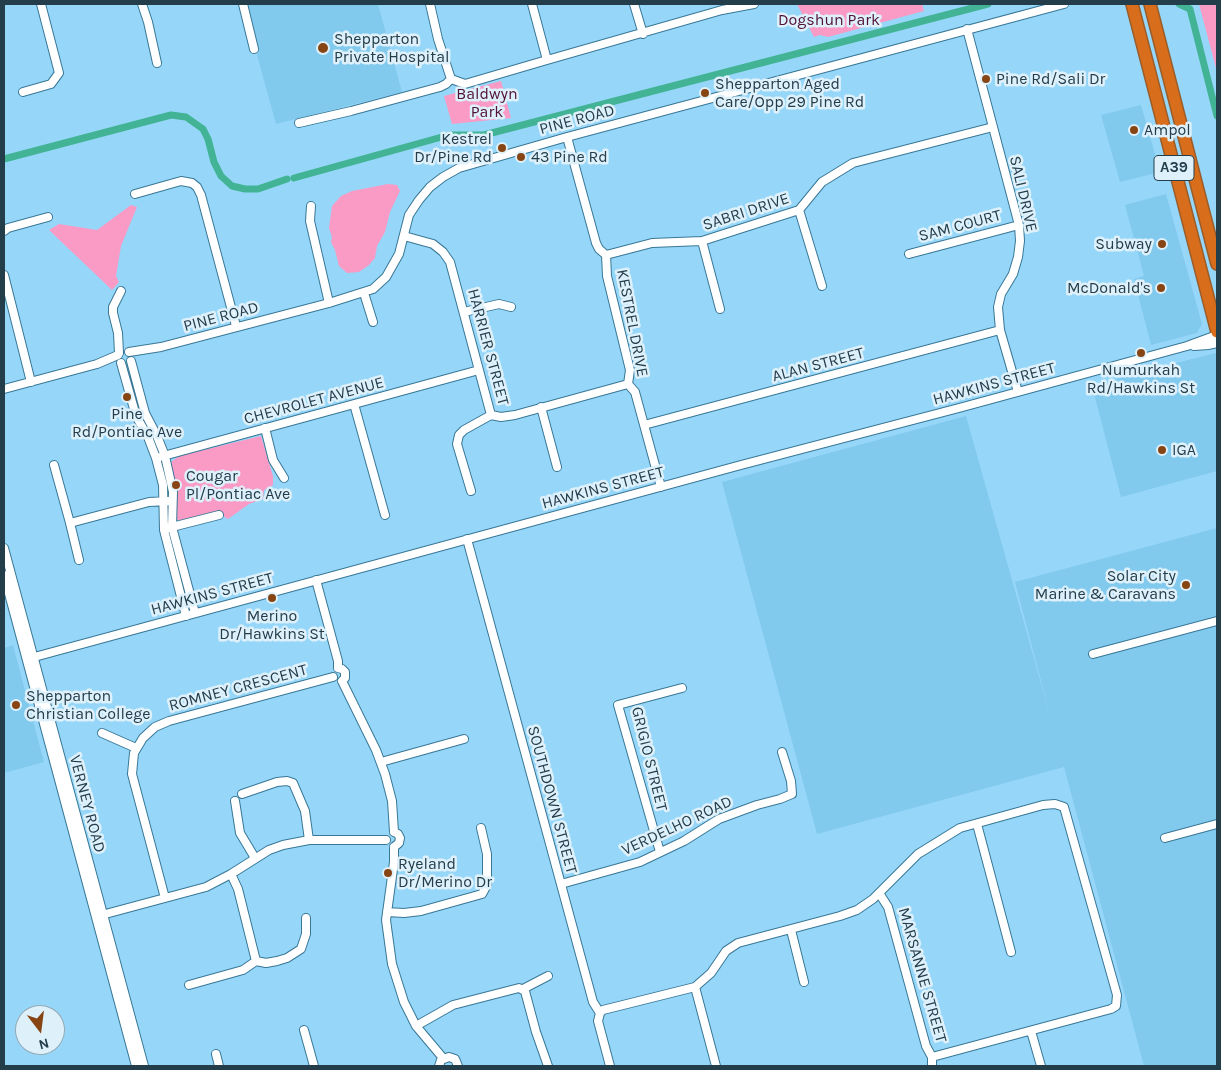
<!DOCTYPE html>
<html>
<head>
<meta charset="utf-8">
<style>
  body { margin:0 }
  #map { position:relative; width:1221px; height:1070px; overflow:hidden; background:#96d7f9; font-family:Karla,sans-serif }
  canvas { display:block }
  .frame { position:absolute; inset:0; border:5px solid #233d4b; pointer-events:none }
  .north { position:absolute; left:15px; top:1005px; width:50px; height:50px; box-sizing:border-box; background:#def1fb; border:1px solid #93a9b5; border-radius:50%; rotate:165deg; font-size:14px; font-weight:700; line-height:20px; text-align:center; color:#233d4b }
  .north::after { content:''; display:block; margin:auto; width:18px; height:22px; background:#874514; clip-path:polygon(50% 0,100% 100%,50% 72%,0 100%) }
</style>
</head>
<body>
<div id="map">
<canvas width="1221" height="1070"></canvas>
<div class="frame"></div>
<div class="north">N</div>
</div>
<script>
const ctx = document.querySelector('canvas').getContext('2d');
ctx.lineJoin = 'round';
function fill(path, color) { ctx.fillStyle = color; ctx.fill(path, 'evenodd'); }
const poly = rows => new Path2D(rows.map(r => 'M' + r).join(''));
function stroke(path, color, width, dash) { ctx.strokeStyle = color; ctx.lineWidth = width; ctx.lineCap = dash ? 'butt' : 'round'; ctx.setLineDash(dash || []); ctx.stroke(path); }
function write(font, color, halo, rows, align = 'center') {
  ctx.font = font + ' Karla,sans-serif'; ctx.lineWidth = 5; ctx.setLineDash([]); ctx.textBaseline = 'middle'; ctx.strokeStyle = halo; ctx.fillStyle = color; for (const [text, x, y, turn = 0] of rows) {
    ctx.save(); ctx.translate(x, y); ctx.rotate((+turn || 0) * Math.PI / 180); ctx.textAlign = isNaN(turn) ? turn : align; if (halo) ctx.strokeText(text, 0, 0); ctx.fillText(text, 0, 0); ctx.restore();
  }
}
const built = poly([
  [243,4,378,4,402,92,276,124],
  [1141,105,1160,172,1120,182,1101,115],
  [1166,194,1202,324,1197,333,1151,345,1134,279,1144,276,1125,205],
  [1216,353,1217,471,1121,497,1092,386,1140,372],
  [966,416,1051,719,1015,582,1217,528,1217,1066,1144,1066,1064,767,817,834,722,482],
  [13,645,44,762,4,773,4,648]
]);
const green = poly([
  [797,4,922,4,924,11,828,37,820,35,814,37],
  [1199,4,1217,4,1217,72],
  [501,81,511,118,452,124,444,96],
  [388,184,397,185,400,191,390,212,385,232,377,246,375,258,369,265,359,272,347,273,339,266,335,250,331,242,332,237,329,228,332,206,341,196,352,191],
  [131,205,137,207,121,246,116,276,119,282,112,290,49,230,59,224,97,230],
  [261,436,273,476,273,485,264,490,263,499,249,504,228,519,218,513,182,522,174,518,177,493,172,472,171,462,179,456]
]);
const canal = poly([
  [1179,4,1190,9,1217,116],
  [4,159,171,115,186,117,203,129,208,139,214,162,221,176,232,186,245,189,258,189,287,179],
  [294,178,449,135,484,135,988,4]
]);
const minor = poly([
  [142,4,148,22,157,63],
  [243,4,254,49],
  [430,4,438,39,451,79],
  [532,4,547,60,722,10,754,4],
  [634,4,643,34],
  [967,29,1019,225,1020,241,1018,257,1013,274,1001,294,998,307,1000,330,1018,392],
  [451,79,465,84,547,60],
  [23,92,51,84,59,73,41,4],
  [299,123,351,111,440,87,446,84,451,79],
  [567,137,596,243,599,249,606,255,607,276,630,370,628,384,635,392,661,487],
  [135,194,181,181,192,183,197,187,201,195,236,326],
  [311,206,310,221,329,303],
  [799,210,822,286],
  [4,231,8,228,48,217],
  [404,236,433,244,443,252,450,262,491,415,501,417,515,415,628,384],
  [702,241,720,309],
  [909,254,1019,225],
  [606,255,652,243,702,241,799,210,822,182,853,163,993,127],
  [4,275,31,382],
  [364,293,373,322],
  [464,312,499,304,511,307],
  [1194,346,1208,345,1217,343],
  [129,352,161,347,329,303,373,289,386,277,399,254,409,215,419,200,430,187,443,177,459,168,567,137,1064,4],
  [119,353,118,333,113,313,113,307,121,291],
  [131,361,145,413,157,436,165,456,173,492,172,527,195,613],
  [121,363,136,416,148,437,156,458,163,485,164,530,186,616],
  [4,389,97,364,118,355],
  [354,404,385,515],
  [541,407,557,467],
  [644,425,1000,330],
  [265,428,273,460,284,478],
  [156,458,479,370],
  [54,465,70,523],
  [471,491,457,444,459,435,464,430,491,415],
  [168,528,219,515],
  [467,539,593,1002,600,1013,598,1021,610,1066],
  [4,548,144,1066],
  [79,560,70,523,149,502,169,501],
  [4,575,136,1066],
  [316,580,338,661,338,668],
  [1093,654,1217,621],
  [27,659,741,465,959,408,1187,346,1217,335],
  [338,668,342,669,345,672,345,678,342,681],
  [342,681,376,750,385,774,392,801,394,832],
  [102,733,136,748],
  [381,762,464,739],
  [242,794,277,782,287,781,293,783,305,811,309,840],
  [235,801,240,833,255,858],
  [977,824,1011,952],
  [1165,838,1217,824],
  [394,847,394,862,386,920,392,964,404,1002,416,1026,443,1058],
  [394,847,399,843,400,838,398,834,394,832],
  [660,852,618,705,682,688],
  [561,884,640,862,684,841,719,819,757,805,780,799,792,794,791,781,782,752],
  [879,893,888,907,926,1046,932,1057,932,1066],
  [165,898,132,774,134,753,143,738,155,727,169,721,333,677],
  [387,912,404,913,421,911,482,894,487,885,487,854,481,828],
  [98,916,206,887,231,874,269,850,283,845,309,840,386,840],
  [791,930,804,982],
  [256,961,266,963,277,961,287,958,301,949,306,934,306,918],
  [189,985,243,970,256,961,238,889,231,874],
  [695,987,716,1066],
  [523,989,548,976],
  [600,1013,603,1010,695,987,711,973,726,951,738,943,840,916,857,910,873,899,918,854,960,828,1043,805,1055,804,1064,807,1117,995,1116,1006,1111,1009,932,1057],
  [416,1026,453,1005,519,988,525,991,526,995,536,1032,548,1066],
  [304,1030,314,1066],
  [1031,1031,1041,1066],
  [216,1054,219,1066],
  [439,1066,441,1060,449,1057,455,1059,458,1066]
]);
const highway = poly([
  [1132,4,1217,332],
  [1150,4,1217,264]
]);
const markers = [
  [323,48,6,"#874514"],
  [986,79,5,"#874514"],
  [705,93,5,"#874514"],
  [1134,130,5,"#874514"],
  [502,148,5,"#874514"],
  [521,157,5,"#874514"],
  [1162,244,5,"#874514"],
  [1161,288,5,"#874514"],
  [1141,353,5,"#874514"],
  [127,397,5,"#874514"],
  [1162,450,5,"#874514"],
  [176,485,5,"#874514"],
  [1186,585,5,"#874514"],
  [272,598,5,"#874514"],
  [16,705,5,"#874514"],
  [388,873,5,"#874514"]
];
const shields = [
  [1174,168,40]
];
const shieldNames = [
  ["A39",1174,168]
];
const parkNames = [
  ["Dogshun Park",829,20],
  ["Baldwyn",487,94],
  ["Park",487,112]
];
const poiNames = [
  ["Shepparton",334,39],
  ["Private Hospital",334,57],
  ["Pine Rd/Sali Dr",996,79],
  ["Shepparton Aged",715,84],
  ["Care/Opp 29 Pine Rd",715,102],
  ["Ampol",1144,130],
  ["Kestrel",492,139,"right"],
  ["Dr/Pine Rd",492,157,"right"],
  ["43 Pine Rd",531,157],
  ["Subway",1152,244,"right"],
  ["McDonald's",1151,288,"right"],
  ["Numurkah",1141,370,"center"],
  ["Rd/Hawkins St",1141,388,"center"],
  ["Pine",127,414,"center"],
  ["Rd/Pontiac Ave",127,432,"center"],
  ["IGA",1172,450],
  ["Cougar",186,476],
  ["Pl/Pontiac Ave",186,494],
  ["Solar City",1176,576,"right"],
  ["Marine & Caravans",1176,594,"right"],
  ["Merino",272,616,"center"],
  ["Dr/Hawkins St",272,634,"center"],
  ["Shepparton",26,696],
  ["Christian College",26,714],
  ["Ryeland",398,864],
  ["Dr/Merino Dr",398,882]
];
const streetNames = [
  ["PINE ROAD",577,120,-15],
  ["SALI DRIVE",1023,194,77],
  ["SABRI DRIVE",746,212,-18],
  ["SAM COURT",960,226,-15],
  ["PINE ROAD",221,317,-15],
  ["KESTREL DRIVE",632,323,79],
  ["HARRIER STREET",488,347,75],
  ["ALAN STREET",818,365,-15],
  ["HAWKINS STREET",994,384,-15],
  ["CHEVROLET AVENUE",314,401,-15],
  ["HAWKINS STREET",603,488,-15],
  ["HAWKINS STREET",212,594,-15],
  ["ROMNEY CRESCENT",238,688,-15],
  ["GRIGIO STREET",649,759,76],
  ["SOUTHDOWN STREET",552,800,75],
  ["VERNEY ROAD",87,804,75],
  ["VERDELHO ROAD",677,826,-25],
  ["MARSANNE STREET",922,975,74]
];
fill(built, '#82c9ee');
fill(green, '#fa9bc5');
stroke(canal, '#42b495', 7);
stroke(minor, '#387796', 10);
stroke(highway, '#995d2c', 14);
stroke(minor, '#fff', 8);
stroke(highway, '#d86e1b', 11);
for (const [x, y, r, color] of markers) { const dot = new Path2D(); dot.arc(x, y, r, 0, 2 * Math.PI); ctx.fillStyle = color; ctx.fill(dot); stroke(dot, '#def1fb', 2); }
for (const [x, y, w] of shields) { const box = new Path2D(); box.roundRect(x - w / 2, y - 12.5, w, 25, 4); ctx.fillStyle = '#def1fb'; ctx.fill(box); stroke(box, '#233d4b', 1); }
write('bold 15px', '#233d4b', null, shieldNames);
write('16px', '#521135', '#def1fb', parkNames);
write('16px', '#233d4b', '#def1fb', poiNames, 'left');
write('16px', '#233d4b', '#def1fb', streetNames);
</script>
</body>
</html>
